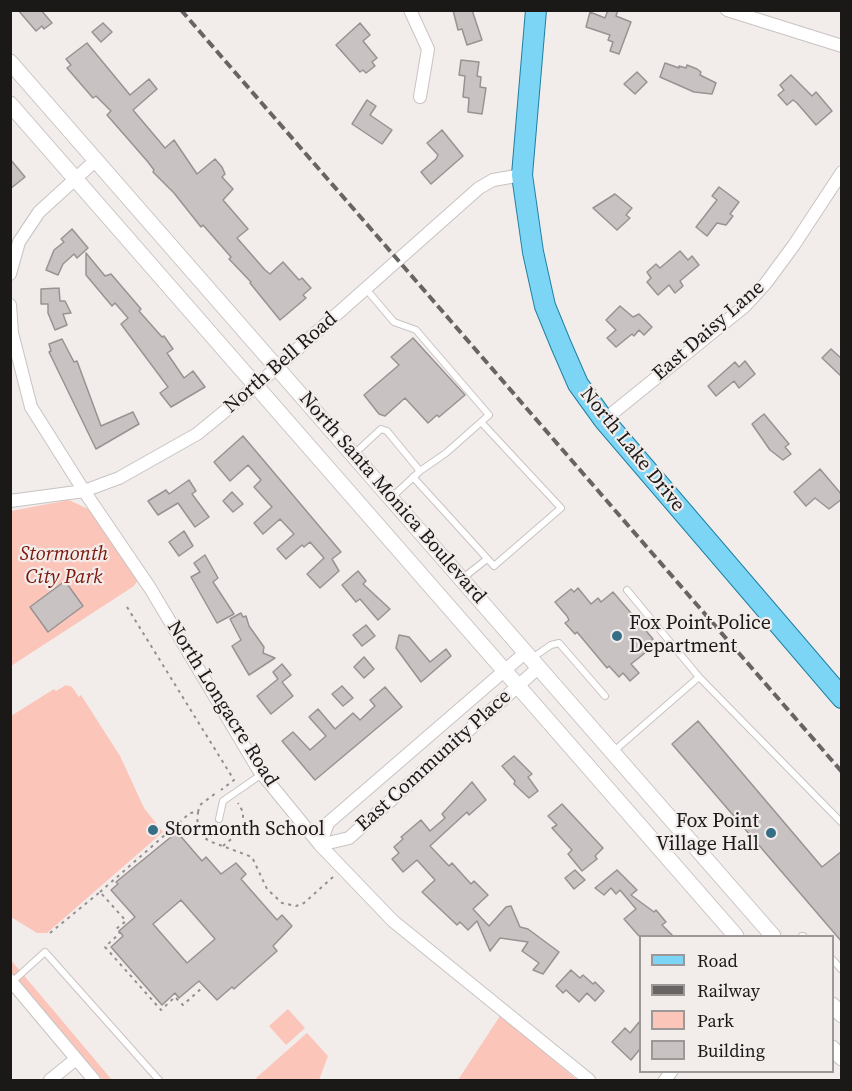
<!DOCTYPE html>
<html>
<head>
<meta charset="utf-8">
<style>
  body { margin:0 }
  #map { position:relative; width:852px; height:1091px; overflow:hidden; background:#f2eceb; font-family:"Source Serif 4",serif }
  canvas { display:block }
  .frame { position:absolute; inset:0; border:12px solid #1a1918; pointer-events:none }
  .legend { position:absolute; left:639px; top:935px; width:195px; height:138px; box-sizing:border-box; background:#f2eceb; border:2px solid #9c9897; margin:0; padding:8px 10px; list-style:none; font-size:18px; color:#1a1918 }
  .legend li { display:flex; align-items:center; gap:12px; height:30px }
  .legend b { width:30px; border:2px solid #9c9897 }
</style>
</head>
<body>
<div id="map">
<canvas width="852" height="1091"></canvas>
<div class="frame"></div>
<ul class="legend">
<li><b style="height:8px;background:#7cd5f5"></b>Road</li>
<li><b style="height:8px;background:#676463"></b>Railway</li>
<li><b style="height:16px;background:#fcc5ba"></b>Park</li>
<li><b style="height:16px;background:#c8c3c2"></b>Building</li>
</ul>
</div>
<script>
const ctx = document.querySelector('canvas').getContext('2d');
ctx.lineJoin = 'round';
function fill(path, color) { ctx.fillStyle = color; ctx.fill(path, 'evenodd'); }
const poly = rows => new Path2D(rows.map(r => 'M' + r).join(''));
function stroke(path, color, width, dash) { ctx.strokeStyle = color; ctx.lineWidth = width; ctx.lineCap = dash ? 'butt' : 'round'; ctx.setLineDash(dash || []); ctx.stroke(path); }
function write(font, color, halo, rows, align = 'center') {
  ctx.font = font + ' "Source Serif 4",serif'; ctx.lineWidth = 4.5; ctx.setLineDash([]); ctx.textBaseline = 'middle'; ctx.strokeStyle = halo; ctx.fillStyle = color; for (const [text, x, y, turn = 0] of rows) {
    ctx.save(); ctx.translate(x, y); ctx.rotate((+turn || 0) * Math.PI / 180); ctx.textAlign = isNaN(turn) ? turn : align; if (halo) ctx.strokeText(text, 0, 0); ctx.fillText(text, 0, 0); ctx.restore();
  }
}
const green = poly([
  [69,500,90,510,138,580,134,586,11,666,11,511],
  [66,685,72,687,79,697,81,695,120,756,144,808,163,832,47,933,37,933,11,917,11,716,54,689,56,691],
  [10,959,59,1017,112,1080,103,1080,11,973],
  [288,1009,305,1028,286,1045,269,1026],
  [500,1016,530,1040,577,1080,458,1080],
  [307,1033,328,1056,319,1080,258,1080,256,1078]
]);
const building = poly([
  [18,10,41,10,52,23,44,29,42,26,36,31,18,10],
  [453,10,472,10,482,40,467,45,462,29,458,30,453,10],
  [608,10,618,10,616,16,631,22,619,54,610,51,613,42,608,40,610,35,586,27,590,12,605,18,608,10],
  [103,23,112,32,101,42,92,32,103,23],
  [360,23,370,35,363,41,377,58,372,62,375,66,366,73,363,70,360,72,336,45,360,23],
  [87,43,130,95,149,79,157,89,133,110,165,148,174,140,197,174,215,159,222,167,225,174,222,177,233,189,223,200,248,229,237,238,265,270,270,274,283,262,299,280,302,278,311,288,303,295,306,298,286,315,280,320,250,283,251,282,229,259,231,257,203,225,201,227,174,193,153,172,154,170,148,162,107,115,111,111,96,96,93,98,67,68,71,65,66,59,87,43],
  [461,60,479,62,477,76,481,77,480,87,486,88,482,114,468,112,469,98,463,97,465,76,459,75,461,60],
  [665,63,679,68,679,66,686,68,687,65,697,69,701,72,700,75,716,83,712,94,694,92,660,77,665,63],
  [637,72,647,82,635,94,624,84,637,72],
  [791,75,812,96,816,92,832,111,816,125,797,103,793,100,787,105,778,95,784,90,780,85,791,75],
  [367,100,376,106,370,115,392,130,382,144,352,124,367,100],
  [442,130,463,156,431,184,421,172,436,159,438,155,427,143,442,130],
  [10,159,25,177,10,189,10,159],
  [719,187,739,202,730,214,733,216,726,225,717,223,707,236,696,227,717,200,712,196,719,187],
  [615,194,632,208,626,215,630,218,617,230,593,208,615,194],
  [72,229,88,248,77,258,74,254,63,264,58,275,46,270,54,250,64,242,61,239,72,229],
  [680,251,688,260,692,256,699,265,680,281,683,286,675,293,669,285,658,295,647,282,651,278,647,272,656,264,660,268,680,251],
  [86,253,105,276,111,274,141,309,139,311,162,337,164,336,173,349,167,353,184,378,193,371,205,387,171,407,160,393,168,387,121,324,128,318,115,303,112,306,86,275,86,253],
  [59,288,60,301,65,301,71,313,63,314,67,325,55,330,48,313,48,304,41,304,41,289,59,288],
  [620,306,633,317,639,314,652,327,644,335,639,330,634,336,632,334,616,347,607,338,616,330,606,320,620,306],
  [413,338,465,395,439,417,437,415,428,423,405,398,385,416,379,414,364,395,399,365,391,357,413,338],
  [62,339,74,362,77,361,101,426,133,412,139,424,96,449,49,352,51,351,49,344,62,339],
  [831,349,842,359,842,377,822,358,831,349],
  [745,361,755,374,739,388,734,381,716,396,708,386,735,362,739,367,745,361],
  [764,414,789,444,785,447,791,454,783,460,770,450,752,424,764,414],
  [243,436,341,552,332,559,339,571,320,588,307,574,324,558,310,542,304,547,302,545,286,559,277,549,294,534,280,519,263,534,254,523,272,507,254,487,261,480,248,465,230,481,214,462,243,436],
  [820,469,842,495,842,499,829,509,815,498,806,506,794,492,820,469],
  [189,480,196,491,192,494,209,517,195,527,178,503,158,515,148,501,166,490,169,494,189,480],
  [232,492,243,504,233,512,223,501,232,492],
  [184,531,193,546,179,556,169,542,184,531],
  [205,555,218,578,213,582,234,614,217,623,191,577,200,572,194,563,205,555],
  [358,571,366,581,363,584,390,609,378,620,360,599,356,602,342,585,358,571],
  [65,581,83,606,48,632,30,607,65,581],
  [578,588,591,604,598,598,601,602,613,592,653,639,641,648,645,653,631,664,639,673,630,681,623,673,619,677,609,666,607,668,577,632,575,634,565,623,569,620,567,616,555,602,571,589,574,592,578,588],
  [241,613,243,617,246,616,249,626,264,647,263,653,275,658,249,675,232,646,241,640,230,619,241,613],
  [366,625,375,636,362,646,353,635,366,625],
  [399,635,409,637,430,662,446,649,451,656,421,682,396,648,399,635],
  [364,657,374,669,364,678,354,667,364,657],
  [282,664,291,675,282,682,293,696,271,714,257,696,278,679,273,672,282,664],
  [342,686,353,698,343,706,332,694,342,686],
  [385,687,402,707,315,780,282,741,293,732,310,750,326,736,309,717,318,709,335,729,353,713,360,720,375,706,370,700,385,687],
  [698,721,822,867,842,851,842,942,672,744,698,721],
  [514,756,532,774,528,777,538,791,529,798,514,784,515,781,502,766,514,756],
  [472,782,486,800,469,815,467,812,430,846,449,866,452,863,471,884,474,881,488,895,473,909,489,926,506,907,511,906,520,927,528,929,559,952,543,974,533,970,539,963,522,951,528,942,500,938,490,951,477,921,468,930,460,922,457,925,422,892,435,880,417,860,403,872,392,859,399,853,394,847,403,839,401,837,421,820,430,831,445,818,442,814,472,782],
  [562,804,603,848,595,856,597,859,582,871,568,854,572,850,552,828,557,825,548,816,562,804],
  [177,832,202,861,206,857,221,874,236,863,246,874,241,879,277,920,282,915,292,926,273,946,277,951,234,989,232,987,217,1000,199,981,179,998,175,993,162,1005,111,947,123,936,119,931,135,917,111,890,118,884,116,882,177,832],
  [181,900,215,939,187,963,153,924,181,900],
  [575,870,585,880,574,889,565,878,575,870],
  [617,870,637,890,631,895,654,912,656,910,666,922,662,925,673,936,639,936,624,919,636,909,620,890,616,894,611,888,604,895,595,888,617,870],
  [571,970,580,978,583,975,593,984,595,982,604,991,595,1001,587,993,579,1002,566,990,563,993,556,986,571,970],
  [640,1021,640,1049,631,1060,612,1042,625,1028,630,1033,640,1021]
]);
const path = poly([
  [127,607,234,780,221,790],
  [198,812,200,805,216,793],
  [223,846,243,829,243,812,238,803],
  [100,892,190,813,198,812,197,828,201,835,209,841,252,857,267,889,282,903,296,906,304,903,334,876],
  [50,933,100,892,126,921,116,929,120,933,105,947,161,1010,175,997,183,1005,204,986]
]);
const service = poly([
  [366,289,394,322,416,330,489,415,446,453,420,471],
  [354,454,381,429,387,431,420,471,392,497],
  [413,477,494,566,561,508,481,422],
  [463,578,487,559],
  [627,590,699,677,842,823],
  [532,658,551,645,559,643,605,696],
  [614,751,699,677],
  [219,819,223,801,262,774],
  [802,936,803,936],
  [832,959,842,970],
  [12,982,45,952,159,1080]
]);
const minor = poly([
  [410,10,428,49,420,97],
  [727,10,842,46],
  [10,274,19,242,39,212,96,160],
  [10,305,12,333,31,407,84,491,150,588,258,769,320,845,393,921,589,1080],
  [604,420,745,306,766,283,794,245,842,172],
  [10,501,84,491,119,478,197,434,257,385,479,188,493,180,522,175],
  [320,845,349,838,539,667],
  [320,845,328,823,526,652],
  [10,980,94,1080],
  [50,1080,76,1059],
  [665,1080,671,1072]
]);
const tertiary = poly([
  [10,62,773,936],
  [10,104,736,936],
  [832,1005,842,1015],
  [832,1048,842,1058]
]);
const primary = poly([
  [536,10,522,175,533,252,545,306,561,345,578,384,604,420,842,698]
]);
const rail = poly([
  [181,10,842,772]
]);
const markers = [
  [617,636,6,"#346e87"],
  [153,830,6,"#346e87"],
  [771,833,6,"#346e87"]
];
const streetNames = [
  ["East Daisy Lane",709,331,-41],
  ["North Bell Road",281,363,-41],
  ["North Lake Drive",632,450,51],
  ["North Santa Monica Boulevard",392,498,49],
  ["North Longacre Road",222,704,58],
  ["East Community Place",434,761,-42]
];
const parkNames = [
  ["Stormonth",64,555],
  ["City Park",64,578]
];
const poiNames = [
  ["Fox Point Police",629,624],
  ["Department",629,647],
  ["Fox Point",759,822,"right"],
  ["Village Hall",759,845,"right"],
  ["Stormonth School",165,830]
];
fill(green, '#fcc5ba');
fill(building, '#c8c3c2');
stroke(building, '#989392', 1.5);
stroke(service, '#c9c3c2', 8);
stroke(minor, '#c9c3c2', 14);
stroke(tertiary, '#c9c3c2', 17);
stroke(primary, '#2081a3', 22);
stroke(path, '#928f8e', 2, [3, 4.5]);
stroke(service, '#fff', 6);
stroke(minor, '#fff', 12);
stroke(tertiary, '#fff', 15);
stroke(primary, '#7cd5f5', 20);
stroke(rail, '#676463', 4, [9, 4.5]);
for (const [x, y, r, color] of markers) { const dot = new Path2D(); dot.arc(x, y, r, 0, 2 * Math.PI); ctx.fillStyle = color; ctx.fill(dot); stroke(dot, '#f2eceb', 2); }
write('20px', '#1a1918', '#f2eceb', streetNames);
write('italic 20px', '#7a1508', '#f2eceb', parkNames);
write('20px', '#1a1918', '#f2eceb', poiNames, 'left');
</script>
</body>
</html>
